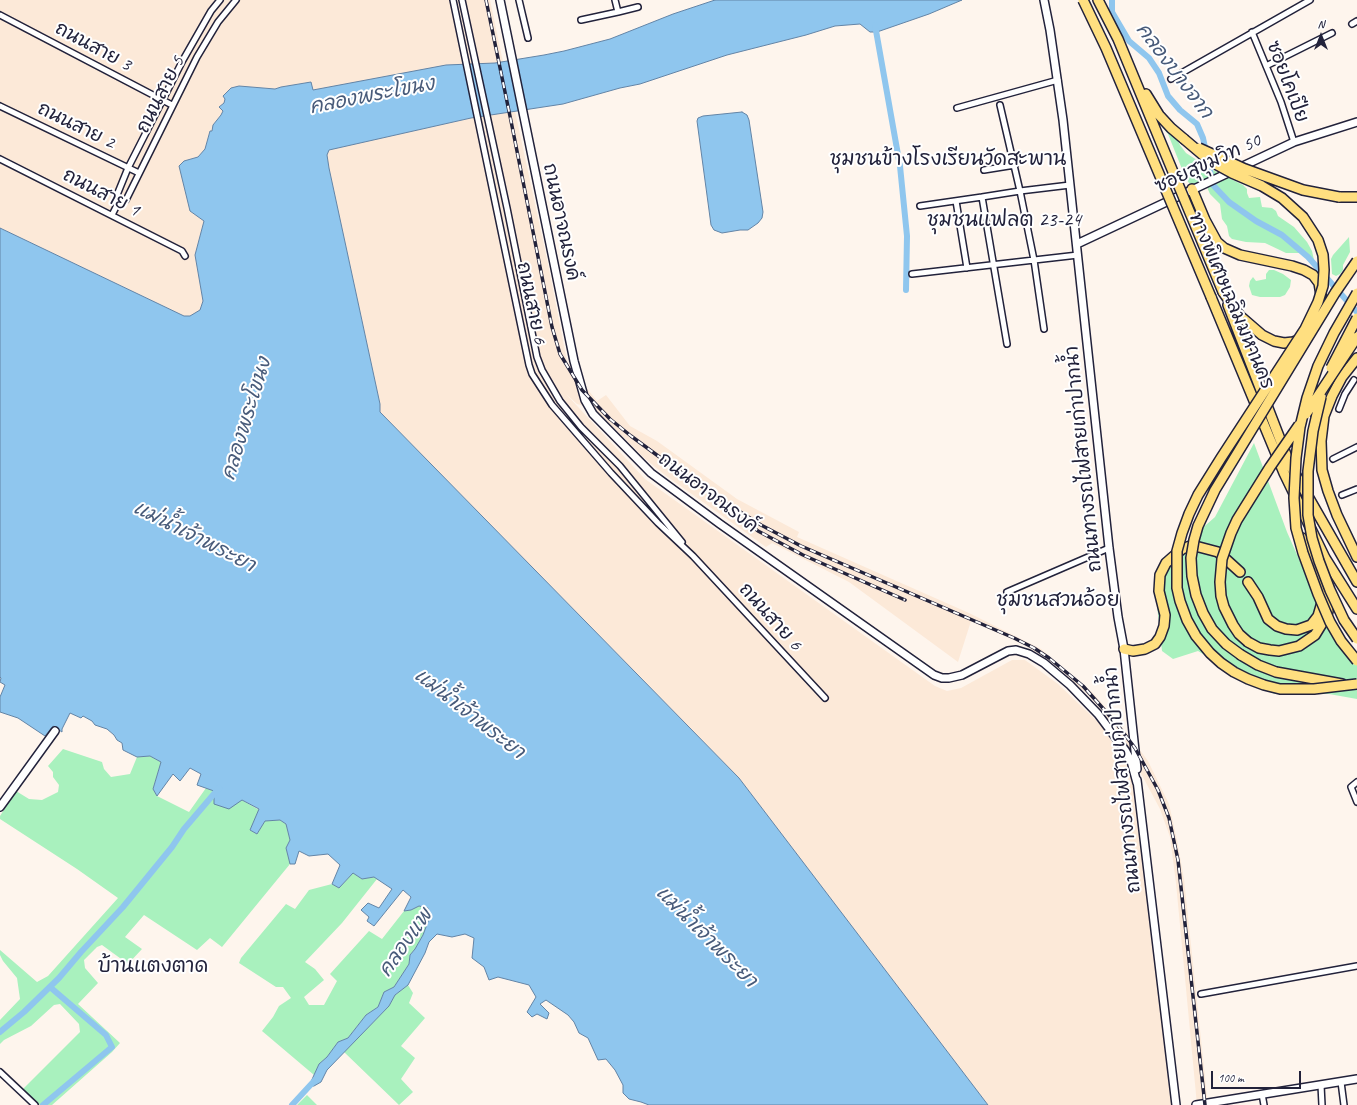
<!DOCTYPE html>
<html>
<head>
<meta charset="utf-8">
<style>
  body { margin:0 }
  #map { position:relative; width:1357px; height:1105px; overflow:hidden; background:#fef5ed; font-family:Caveat,sans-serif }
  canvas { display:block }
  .north { position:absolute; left:1301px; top:16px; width:40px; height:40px; -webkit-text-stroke:3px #fff; paint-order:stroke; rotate:0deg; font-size:11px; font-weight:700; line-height:16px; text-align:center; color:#22223b }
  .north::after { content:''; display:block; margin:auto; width:14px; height:18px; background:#22223b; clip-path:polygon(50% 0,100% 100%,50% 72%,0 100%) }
  .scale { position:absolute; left:1211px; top:1071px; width:90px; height:18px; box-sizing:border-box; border:2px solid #22223b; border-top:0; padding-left:5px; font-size:12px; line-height:14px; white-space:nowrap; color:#22223b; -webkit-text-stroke:3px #fff; paint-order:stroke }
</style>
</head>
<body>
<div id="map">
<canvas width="1357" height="1105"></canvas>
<div class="north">N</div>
<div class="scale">100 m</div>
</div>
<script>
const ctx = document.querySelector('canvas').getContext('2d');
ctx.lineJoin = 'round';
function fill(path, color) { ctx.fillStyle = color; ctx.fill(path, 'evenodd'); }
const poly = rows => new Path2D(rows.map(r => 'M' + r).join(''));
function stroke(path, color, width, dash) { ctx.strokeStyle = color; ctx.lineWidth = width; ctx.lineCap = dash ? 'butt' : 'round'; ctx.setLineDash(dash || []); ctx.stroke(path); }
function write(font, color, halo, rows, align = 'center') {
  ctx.font = font + ' Caveat,"Playpen Sans Thai",sans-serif'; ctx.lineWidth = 4; ctx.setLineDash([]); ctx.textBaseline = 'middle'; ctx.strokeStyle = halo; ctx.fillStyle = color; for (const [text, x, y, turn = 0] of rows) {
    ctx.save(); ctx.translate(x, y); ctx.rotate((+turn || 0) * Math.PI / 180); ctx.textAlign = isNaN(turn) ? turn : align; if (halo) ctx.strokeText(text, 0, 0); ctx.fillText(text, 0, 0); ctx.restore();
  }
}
const built = poly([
  [0,0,490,0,503,62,312,90,310,82,281,87,275,89,239,86,225,99,224,103,219,107,223,111,221,115,213,125,212,131,210,131,205,149,198,157,184,161,180,166,190,211,204,221,195,255,203,301,200,310,197,313,190,316,184,316,0,228],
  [515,111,548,264,567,361,574,372,597,401,606,395,630,426,657,441,737,499,799,532,797,537,969,613,1041,649,1094,694,1131,738,1148,761,1169,804,1177,840,1184,879,1208,1105,1197,1105,1176,883,1170,837,1160,809,1121,736,1103,712,1086,693,1059,669,1025,645,971,621,958,662,849,582,772,543,766,547,665,475,644,458,595,409,577,404,566,394,645,479,935,686,947,691,961,688,1012,660,1025,660,1058,684,1100,724,1134,775,1172,1105,988,1105,739,778,380,412,380,404,329,168,327,155,328,152,332,149,471,118]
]);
const green = poly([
  [1162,122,1173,132,1180,145,1186,153,1211,169,1243,185,1247,189,1247,193,1249,198,1260,197,1262,207,1272,208,1276,211,1278,216,1294,227,1307,242,1312,251,1314,260,1300,253,1286,253,1265,243,1246,242,1232,239,1229,236,1227,226,1222,219,1220,204,1210,194,1206,185,1203,182,1193,185,1189,183,1186,179,1168,134,1162,127],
  [1349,237,1350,252,1343,265,1343,270,1340,274,1336,276,1332,274,1331,259,1333,255],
  [1269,270,1274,270,1283,274,1291,280,1290,287,1285,295,1280,297,1260,297,1252,295,1249,286,1250,281,1253,277,1256,281,1266,279,1266,274],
  [1254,443,1287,532,1333,636,1357,662,1357,699,1329,694,1275,694,1245,683,1213,660,1198,651,1173,659,1162,651,1154,578,1166,560,1215,517],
  [63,749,102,762,104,769,111,777,130,774,137,757,150,756,161,762,153,789,157,796,189,812,206,788,242,800,259,810,250,830,257,834,265,821,280,820,286,824,290,840,286,848,290,864,222,947,210,938,197,950,144,915,125,937,142,949,128,964,102,945,97,947,84,960,85,968,98,983,78,1004,120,1043,112,1052,52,1105,40,1105,23,1089,80,1032,79,1024,60,1004,54,1005,31,1026,4,1040,0,1044,0,1020,20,999,17,978,3,961,0,955,0,950,37,982,48,976,118,898,77,869,0,819,0,816,16,791,29,799,42,800,58,792,59,785,53,777,53,772,48,766],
  [353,873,362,879,374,877,377,879,342,923,305,962,315,969,324,980,304,997,309,1005,324,1005,337,981,330,974,369,931,382,939,404,911,411,910,419,906,428,908,429,919,423,935,415,949,410,955,409,964,394,987,384,992,378,1007,366,1015,348,1038,338,1042,327,1057,319,1064,314,1075,262,1031,273,1017,279,1006,291,998,283,987,276,987,239,963,241,958,286,904,295,909,309,890,332,884,339,888],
  [408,985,413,993,409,1003,425,1018,401,1046,415,1058,401,1079,413,1092,399,1105,344,1052,389,1006,395,995],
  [307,1095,317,1105,297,1105]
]);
const water = poly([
  [715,0,962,0,929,14,877,32,870,32,860,24,835,26,806,35,727,55,640,84,620,88,563,104,471,118,329,150,327,155,329,168,380,404,380,412,739,778,988,1105,649,1105,641,1102,629,1099,623,1093,623,1085,615,1070,606,1059,598,1060,588,1038,579,1033,574,1022,568,1015,546,1000,540,1004,549,1013,547,1019,537,1014,532,1017,527,1012,536,997,529,985,498,977,489,980,484,967,472,958,474,938,465,934,452,937,437,934,429,942,425,953,408,985,395,995,389,1006,327,1070,321,1082,314,1086,309,1086,319,1064,327,1057,338,1042,348,1038,366,1015,378,1007,384,992,394,987,409,964,410,955,415,949,423,935,429,919,428,908,419,906,411,910,404,911,411,897,403,890,374,926,367,921,369,917,361,910,368,903,379,908,392,889,374,877,362,879,353,873,339,888,332,884,340,865,328,854,309,856,299,851,295,864,290,864,286,848,290,840,286,824,280,820,265,821,257,834,250,830,259,809,242,800,229,809,214,804,214,791,197,785,201,774,190,768,180,781,173,774,157,796,153,789,161,762,150,756,137,757,123,750,122,743,117,740,114,735,107,729,95,725,92,721,83,716,81,718,70,713,62,729,62,732,53,726,45,736,18,718,0,712,0,697,5,685,0,682,1,678,0,677,0,228,184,316,190,316,200,310,203,301,195,255,204,221,190,211,179,166,184,161,198,157,205,149,210,131,212,131,213,125,221,115,223,111,219,107,224,103,225,99,223,96,231,88,239,86,275,89,281,87,311,82,313,90,446,65,495,63,544,55,564,51,610,39,673,14,715,0],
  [742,112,747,115,749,120,763,212,762,218,758,223,748,230,740,230,722,233,714,230,711,225,697,121,698,118,703,116,742,112]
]);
const canal = poly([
  [1112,0,1112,12,1129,41,1149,58,1159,73,1168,96,1180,110,1197,124,1203,138,1213,185,1229,202,1256,221,1282,235,1308,257,1357,312],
  [875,25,900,166,907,236,906,290],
  [0,1032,24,1012,59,978,81,952,123,907,172,847,184,829,219,788],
  [43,1105,112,1047,106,1035,50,987],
  [292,1105,315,1080]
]);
const street = poly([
  [453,0,529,365,532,374,552,405,611,473,658,523,693,556,825,698],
  [462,0,507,208,537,357,542,370,560,401,581,427,620,466,682,542],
  [519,0,528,38],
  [618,12,638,7],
  [0,15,172,105],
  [581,20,618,12,615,0],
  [1352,24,1357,21],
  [1252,32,1281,102,1294,142],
  [1266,66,1332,33],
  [1171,79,1310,0],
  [1000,105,1020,191,1070,185],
  [0,106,139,173],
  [957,108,1058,80],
  [0,159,182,251,185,256],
  [984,170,1015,165],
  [982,197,1020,191,1034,260,1044,329],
  [956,201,967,268],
  [117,205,117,195,128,168,183,60,211,11,220,0],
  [920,206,982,197,1007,344],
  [112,215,117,205,126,200,197,57,218,22,236,0],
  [912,274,1078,255],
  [1339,409,1345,394,1354,380],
  [1333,459,1357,447],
  [1342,495,1357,489],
  [1007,592,1109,548],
  [1357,782,1351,787,1357,802],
  [1201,994,1357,966],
  [0,1072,35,1105],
  [1341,1082,1344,1105],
  [1321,1085,1322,1105],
  [1262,1094,1264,1105]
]);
const secondary = poly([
  [500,0,574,361,585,400,593,414,651,473,720,524,934,675,942,678,949,678,962,675,1008,651,1016,650,1029,654,1044,663,1070,685,1098,714,1125,750,1131,761,1137,783],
  [1044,0,1050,30,1063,120,1109,548,1118,617,1124,649,1137,769],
  [1077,244,1294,142,1357,122],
  [1137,780,1176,1105],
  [0,807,55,731],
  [1196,1105,1357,1079]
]);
const highway = poly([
  [1098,0,1118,39,1178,184],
  [1146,94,1159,115,1171,128,1184,139],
  [1192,189,1205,220,1217,242,1224,248,1240,255,1292,266,1304,270,1313,275,1319,283,1321,295],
  [1339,197,1357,197],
  [1223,292,1240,316,1262,335,1274,341,1284,343,1293,342,1302,339],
  [1211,297,1284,473,1325,558,1357,609],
  [1228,305,1290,465,1357,582],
  [1357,358,1342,377,1332,396,1324,416,1321,441,1322,470,1328,491,1337,515,1357,557],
  [1248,582,1258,597,1268,619,1277,626,1286,629,1297,630,1311,625,1318,616,1323,599],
  [1248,642,1259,648,1270,650,1279,651,1299,646,1315,635,1326,617,1328,611,1327,604,1323,588,1302,538],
  [1124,649,1133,651,1145,649,1155,644,1160,637,1164,626,1165,615,1159,591,1160,575,1166,563,1182,549,1190,546,1199,547,1218,552,1240,572],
  [1241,655,1258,665,1276,672,1342,684]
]);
const rail = poly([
  [486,0,511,121,552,327,560,354,582,390,610,419,631,436,669,464,726,503,761,525,801,546,1014,638,1034,648,1049,658,1083,686,1116,723,1135,748,1158,790,1169,818,1178,860,1205,1105],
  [743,519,758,531,803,555,905,600]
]);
const highwayBridge = poly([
  [1083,0,1106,48,1211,297],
  [1184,139,1210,161,1232,173,1262,186,1282,198,1303,217,1318,240,1323,255,1324,270,1323,286,1318,302,1305,329,1221,458,1198,495,1189,514,1182,533,1177,551,1177,588,1180,601,1187,620,1196,636,1210,653,1221,663,1234,672,1248,679,1264,685,1280,689,1314,689,1357,684],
  [1199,148,1245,169,1303,190,1339,197],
  [1178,184,1223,292],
  [1357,293,1334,333,1318,366,1307,398,1300,427,1296,458,1294,498,1296,528,1303,553,1318,594,1330,622,1341,641,1357,661],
  [1331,368,1357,318],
  [1321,397,1313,431,1308,471,1308,515,1312,538,1319,561,1330,590,1344,620,1357,639],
  [1306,414,1357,337],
  [1248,642,1239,634,1233,625,1224,607,1221,596,1220,582,1222,559,1231,533,1237,520,1270,467,1299,425],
  [1241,655,1226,644,1212,629,1203,613,1196,595,1192,576,1191,558,1194,540,1198,526,1215,490,1335,293,1357,261]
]);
const streetNames = [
  ["ถนนสาย 3",93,47,28],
  ["ซอยโคเปีย",1287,82,69],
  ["ถนนสาย 5",161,95,-63],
  ["ถนนสาย 2",76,126,26],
  ["ซอยสุขุมวิท 50",1208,164,-25],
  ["ถนนสาย 1",101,193,27],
  ["ถนนอาจณรงค์",561,222,78],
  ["ทางพิเศษเฉลิมมหานคร",1231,301,67],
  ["ถนนสาย 6",531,303,78],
  ["ถนนทางรถไฟสายเก่าปากน้ำ",1084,459,-96],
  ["ถนนอาจณรงค์",708,493,37],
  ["ถนนสาย 6",770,617,48],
  ["ถนนทางรถไฟสายเก่าปากน้ำ",1123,780,-96]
];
const waterNames = [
  ["คลองบางจาก",1174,71,53],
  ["คลองพระโขนง",372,96,-11],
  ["คลองพระโขนง",247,419,-73],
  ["แม่น้ำเจ้าพระยา",194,537,27],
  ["แม่น้ำเจ้าพระยา",469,714,38],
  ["แม่น้ำเจ้าพระยา",706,937,45],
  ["คลองแพ",406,943,-55]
];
const neighbourhoodNames = [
  ["ชุมชนข้างโรงเรียนวัดสะพาน",948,160],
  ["ชุมชนแฟลต 23-24",1004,221],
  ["ชุมชนสวนอ้อย",1058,601],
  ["บ้านแตงตาด",153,967]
];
fill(built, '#fce9d8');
fill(green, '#a9f1be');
fill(water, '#8fc6ee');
stroke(water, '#6384a6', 1);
stroke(canal, '#8fc6ee', 6);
stroke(street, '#22223b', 8);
stroke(secondary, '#22223b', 10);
stroke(highway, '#22223b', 12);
stroke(street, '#fff', 5);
stroke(secondary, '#fff', 7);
stroke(highway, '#ffdf80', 9);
stroke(rail, '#22223b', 3.5);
stroke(rail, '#fff', 2, [6]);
stroke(highwayBridge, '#22223b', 12, []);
stroke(highwayBridge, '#ffdf80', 9);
write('19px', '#22223b', '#fff', streetNames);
write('italic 20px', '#485b7a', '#fff', waterNames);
write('20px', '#22223b', '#fff', neighbourhoodNames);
</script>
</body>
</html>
